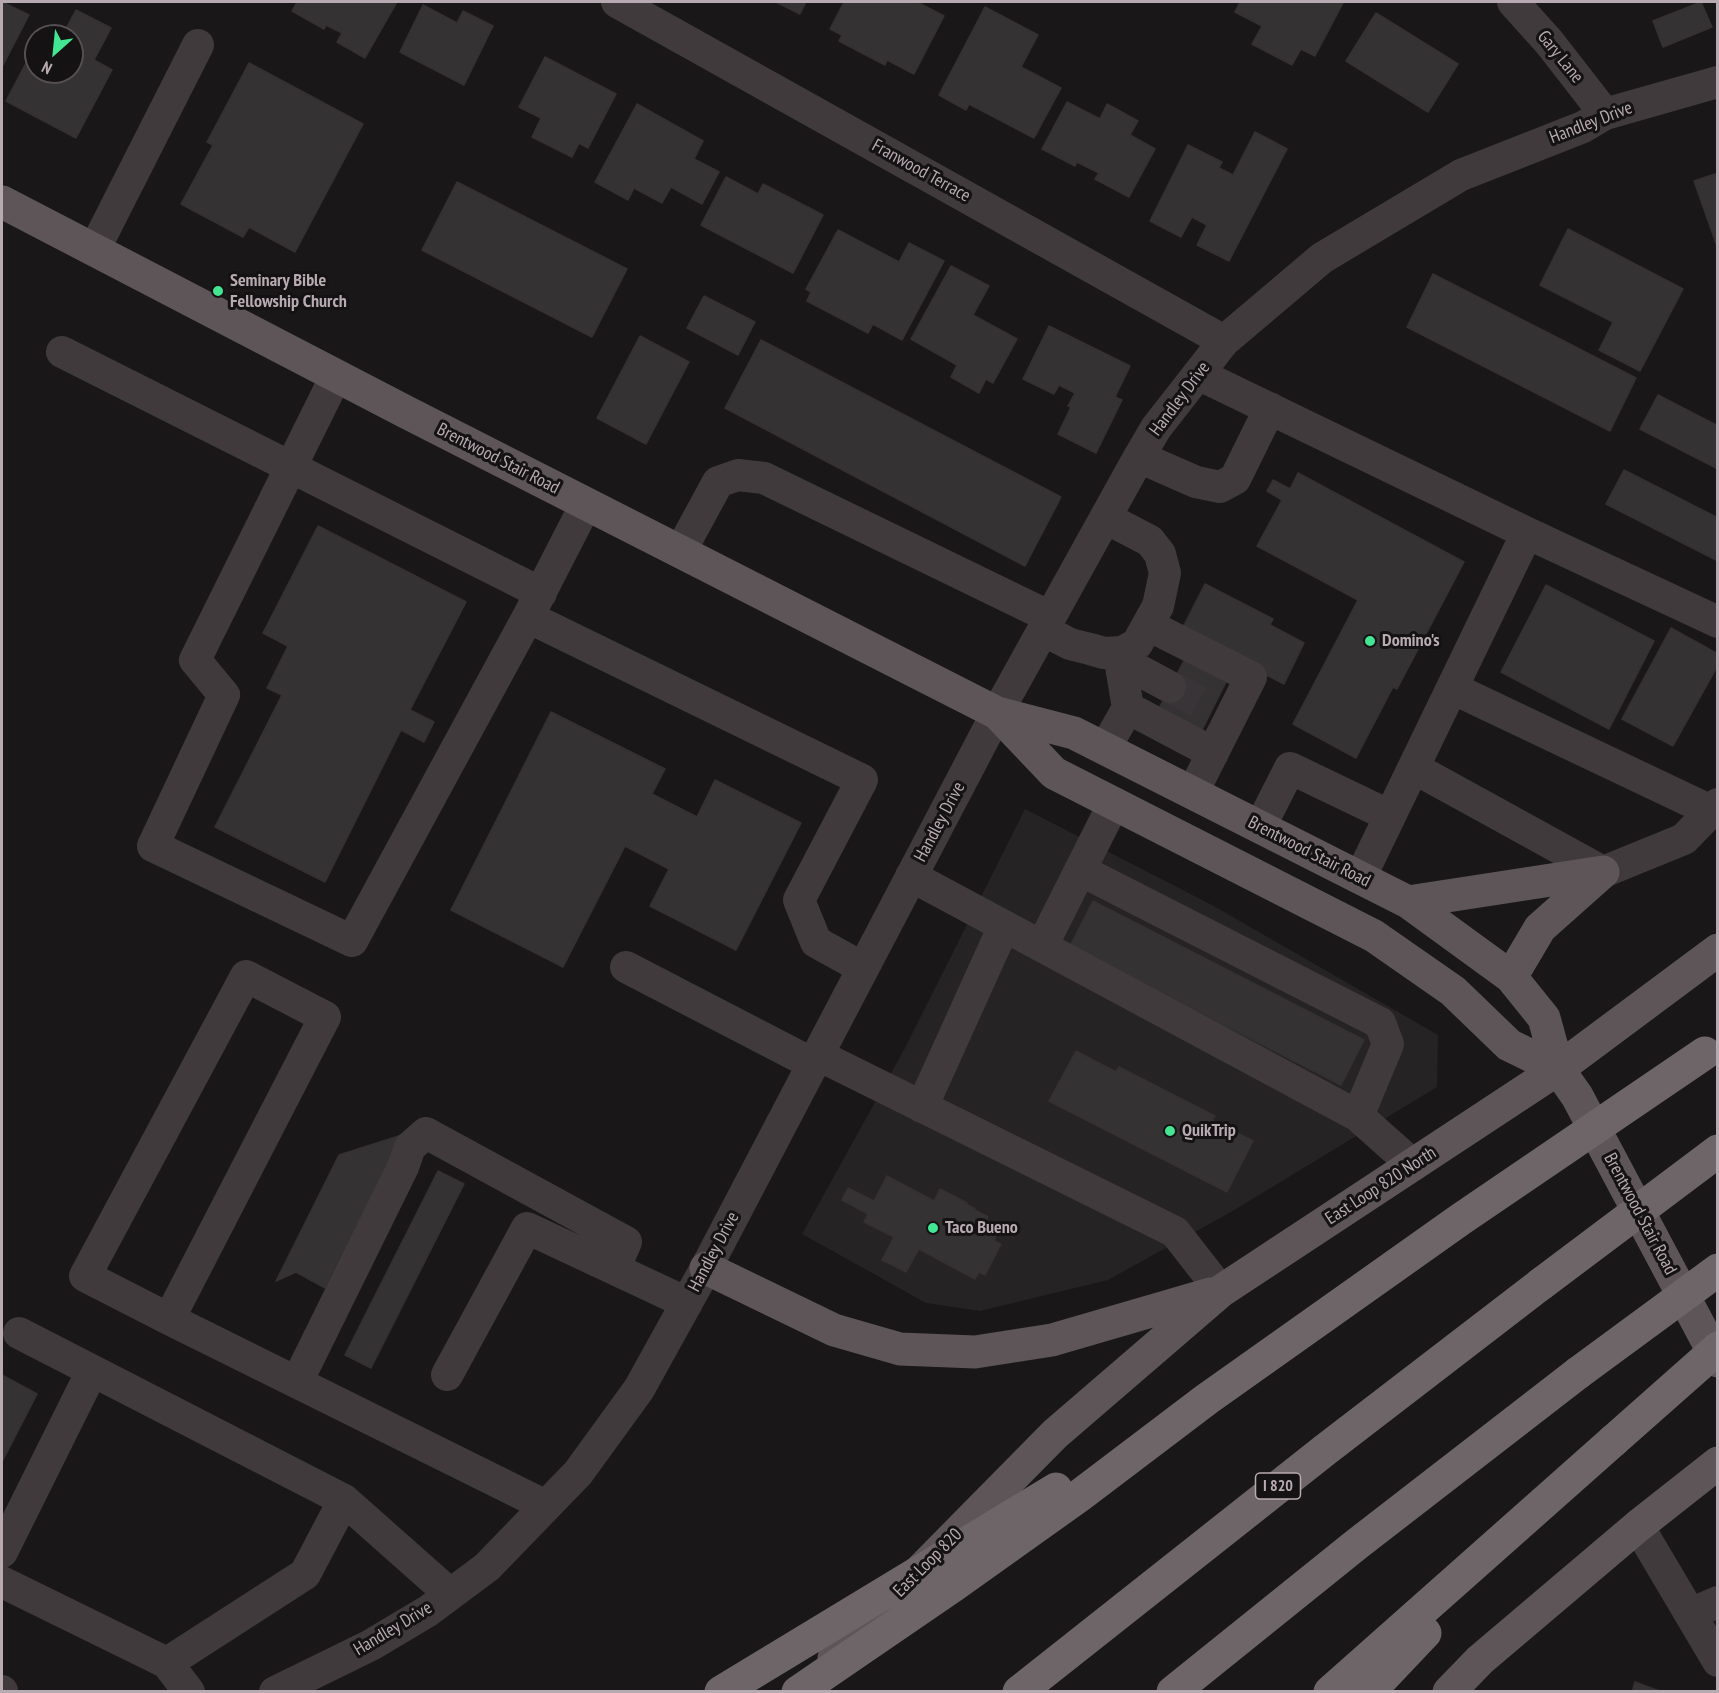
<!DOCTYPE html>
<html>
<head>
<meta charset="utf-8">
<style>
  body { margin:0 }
  #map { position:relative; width:1719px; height:1693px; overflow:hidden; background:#191718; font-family:"PT Sans Narrow",sans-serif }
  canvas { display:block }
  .frame { position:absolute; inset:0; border:3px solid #b8aab1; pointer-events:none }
  .north { position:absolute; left:24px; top:24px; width:60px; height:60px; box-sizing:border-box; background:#141213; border:2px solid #564f52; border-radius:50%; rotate:207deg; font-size:16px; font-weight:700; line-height:24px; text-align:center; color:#b8aab1 }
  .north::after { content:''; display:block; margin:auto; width:21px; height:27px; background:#43e693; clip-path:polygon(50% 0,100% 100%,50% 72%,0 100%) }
</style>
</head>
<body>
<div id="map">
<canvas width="1719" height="1693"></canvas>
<div class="frame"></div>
<div class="north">N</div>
</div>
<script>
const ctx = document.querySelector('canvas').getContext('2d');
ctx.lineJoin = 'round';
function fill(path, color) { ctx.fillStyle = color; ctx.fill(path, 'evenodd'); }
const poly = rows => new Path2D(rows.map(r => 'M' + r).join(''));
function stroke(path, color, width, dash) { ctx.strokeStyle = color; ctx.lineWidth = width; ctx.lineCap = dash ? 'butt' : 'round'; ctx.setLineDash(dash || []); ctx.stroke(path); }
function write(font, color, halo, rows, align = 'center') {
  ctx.font = font + ' "PT Sans Narrow",sans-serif'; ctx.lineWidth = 6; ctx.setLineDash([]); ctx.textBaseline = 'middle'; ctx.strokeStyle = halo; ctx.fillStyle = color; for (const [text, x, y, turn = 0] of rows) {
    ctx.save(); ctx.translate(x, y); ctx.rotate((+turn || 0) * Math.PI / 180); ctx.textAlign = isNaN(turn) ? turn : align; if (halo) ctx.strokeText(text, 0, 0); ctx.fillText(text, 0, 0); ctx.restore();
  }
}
const built = poly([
  [1025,809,1212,905,1438,1035,1437,1087,1231,1212,1108,1280,980,1311,926,1303,802,1234,905,1048]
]);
const building = poly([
  [2,2,29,15,2,67,2,2],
  [297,2,397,2,365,58,337,42,342,33,326,25,324,29,292,11,297,2],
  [776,2,806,2,800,14,776,2],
  [844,2,917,2,944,16,914,74,887,60,885,65,839,41,842,35,830,29,844,2],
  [1240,2,1340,2,1343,3,1315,56,1301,49,1292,65,1252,44,1262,26,1235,12,1240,2],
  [1701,2,1712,27,1663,47,1653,21,1701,2],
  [423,5,457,23,463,11,493,26,464,85,400,52,423,5],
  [985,7,1038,35,1021,67,1061,88,1034,138,969,104,966,110,939,95,985,7],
  [76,10,111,28,94,60,112,70,76,138,6,101,36,44,36,72,72,72,72,36,62,36,76,10],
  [1376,13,1458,64,1428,112,1346,61,1376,13],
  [545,57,616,94,588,148,579,143,572,157,532,137,541,118,519,107,545,57],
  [249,63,363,124,295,252,249,227,243,237,181,204,213,145,207,142,249,63],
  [1067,102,1100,119,1107,104,1138,121,1130,135,1155,149,1129,197,1095,179,1099,173,1077,162,1075,166,1042,149,1067,102],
  [637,104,703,141,694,159,719,172,702,204,671,187,662,203,634,188,628,200,595,182,637,104],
  [1255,132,1287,149,1229,261,1197,245,1207,225,1192,217,1181,237,1150,221,1188,145,1222,162,1219,168,1233,175,1255,132],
  [1718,173,1718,249,1694,181,1718,173],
  [726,177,758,194,763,184,823,215,793,273,701,225,726,177],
  [457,182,627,269,592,337,422,250,457,182],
  [1568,229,1683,289,1640,371,1599,350,1613,322,1540,285,1568,229],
  [838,230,899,262,909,243,944,261,902,340,873,324,868,333,807,301,811,292,806,289,838,230],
  [951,266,989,286,973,315,1017,339,993,383,986,379,979,393,951,377,957,365,911,339,951,266],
  [1433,274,1636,378,1610,431,1407,327,1433,274],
  [704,296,755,322,738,355,687,328,704,296],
  [1049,326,1130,366,1115,397,1122,400,1096,453,1058,434,1071,407,1068,406,1075,393,1059,385,1054,394,1023,379,1049,326],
  [640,336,689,362,646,444,597,418,640,336],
  [761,340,1061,497,1025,566,725,408,761,340],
  [1658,395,1718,426,1718,469,1640,429,1658,395],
  [1624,470,1718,518,1718,561,1606,504,1624,470],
  [1298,473,1464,562,1397,689,1393,687,1356,758,1293,724,1358,600,1257,546,1282,500,1267,491,1273,480,1290,489,1298,473],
  [318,526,466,602,410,710,434,722,424,742,401,730,325,882,215,827,282,695,267,688,288,646,263,633,318,526],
  [1205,584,1273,619,1270,625,1304,643,1284,684,1181,631,1205,584],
  [1546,585,1654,641,1609,729,1501,672,1546,585],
  [1671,628,1718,654,1718,665,1673,746,1622,719,1671,628],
  [1189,651,1231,672,1199,736,1156,714,1189,651],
  [551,712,665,769,652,794,697,817,715,780,801,823,736,950,650,906,669,869,625,846,563,967,451,910,551,712],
  [1093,901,1364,1040,1341,1085,1070,946,1093,901],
  [1076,1051,1116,1072,1119,1067,1215,1116,1212,1120,1253,1141,1227,1192,1049,1101,1076,1051],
  [402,1135,325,1288,296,1272,276,1281,339,1155,402,1135],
  [438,1171,464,1184,371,1368,345,1355,438,1171],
  [887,1176,934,1201,940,1189,967,1203,966,1204,975,1209,975,1210,988,1217,986,1221,993,1225,990,1230,997,1234,994,1241,1001,1244,985,1275,979,1272,975,1279,919,1249,906,1272,882,1260,894,1237,864,1222,868,1214,842,1200,848,1188,874,1201,887,1176],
  [2,1375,37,1394,2,1462,2,1375],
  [1635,1682,1662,1692,1632,1692,1635,1682]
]);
const minorTunnel = poly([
  [1170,687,1212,709]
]);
const minor = poly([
  [617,2,1224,341],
  [1513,2,1549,42,1605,114],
  [94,250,198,45],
  [62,352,541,593],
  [1198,374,1527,533,1718,622],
  [336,376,195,660,224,695,153,846,352,941,528,617],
  [1139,457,1196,482,1220,487,1235,479,1270,408],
  [586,504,528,617,862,780,799,900,816,942,863,968],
  [680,552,718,482,738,475,764,478,1050,617],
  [1148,625,1251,677,1193,792],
  [1043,630,1070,644,1090,649,1104,653,1122,652,1137,644,1158,606,1165,573,1160,554,1150,541,1106,518],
  [1122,652,1120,660,1128,708,1213,753],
  [1120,660,1170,687],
  [1452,688,1711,811],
  [1105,748,1128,708],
  [1414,768,1603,872,1684,839,1718,804],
  [1260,827,1290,768,1390,816],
  [1080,870,1380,1023,1388,1044,1358,1116],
  [911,876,1358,1116,1413,1165],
  [1360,878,1527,533],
  [1042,946,1114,803],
  [626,967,813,1064],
  [818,1055,1175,1232,1221,1291],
  [922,1107,1004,926],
  [169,1319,325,1017,246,976,85,1276,169,1319,546,1506],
  [19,1333,344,1500],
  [447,1375,527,1228,687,1303],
  [297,1382,403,1167,410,1147,426,1133,626,1242,614,1269],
  [1638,1526,1718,1661],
  [2,1552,92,1371],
  [2,1582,167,1663,189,1692],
  [1690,1614,1718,1602],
  [167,1663,305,1574,344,1500,450,1594],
  [2,1691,2,1692],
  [275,1692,371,1645,428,1611,487,1567,578,1473,639,1389,706,1268,997,713,1139,457,1156,428,1224,341,1322,258,1461,175,1583,127,1605,114,1718,82]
]);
const major = poly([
  [2,202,406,412,997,713,1074,733,1408,902,1511,977,1544,1018,1558,1069,1577,1096,1718,1361],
  [997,713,1054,773,1374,936,1453,991,1509,1045,1558,1069],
  [1408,902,1603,872],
  [1511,977,1540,928,1603,872],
  [706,1268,834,1330,900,1349,975,1352,1052,1340,1210,1294],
  [834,1658,1055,1434,1221,1291,1558,1069,1718,950],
  [1449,1692,1480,1660,1638,1526,1718,1463]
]);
const highway = poly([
  [1019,1692,1325,1450,1541,1284],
  [1173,1692,1357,1544,1578,1373],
  [1330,1692,1613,1441],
  [1369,1692,1425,1633]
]);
const highwayBridge = poly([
  [1541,1284,1718,1151],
  [1578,1373,1718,1270],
  [1613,1441,1718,1348],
  [721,1692,1056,1489],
  [798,1692,953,1586,1079,1496,1207,1399,1461,1219,1705,1053]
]);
const markers = [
  [218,291,6,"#43e693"],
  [1370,641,6,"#43e693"],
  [1170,1131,6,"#43e693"],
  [933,1228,6,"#43e693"]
];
const shields = [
  [1278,1486,45]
];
const shieldNames = [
  ["I 820",1278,1486]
];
const streetNames = [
  ["Gary Lane",1560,57,51],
  ["Handley Drive",1591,123,-21],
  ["Franwood Terrace",921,171,29],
  ["Handley Drive",1180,399,-53],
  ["Brentwood Stair Road",498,459,27],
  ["Handley Drive",940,822,-62],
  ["Brentwood Stair Road",1309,852,27],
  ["East Loop 820 North",1381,1186,-33],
  ["Brentwood Stair Road",1640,1214,62],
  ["Handley Drive",714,1252,-62],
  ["East Loop 820",928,1563,-45],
  ["Handley Drive",393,1629,-31]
];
const poiNames = [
  ["Seminary Bible",230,281],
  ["Fellowship Church",230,302],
  ["Domino's",1382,641],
  ["QuikTrip",1182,1131],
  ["Taco Bueno",945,1228]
];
fill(built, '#262324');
fill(building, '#353233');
stroke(building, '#353132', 1.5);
stroke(minorTunnel, '#393437', 32, [32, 16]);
stroke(minor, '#403a3c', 32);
stroke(major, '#5d5558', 33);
stroke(highway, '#6e6569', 33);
stroke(highwayBridge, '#6e6569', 33);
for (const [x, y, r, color] of markers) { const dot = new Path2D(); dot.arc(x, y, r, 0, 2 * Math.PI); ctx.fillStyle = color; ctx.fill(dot); stroke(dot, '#141213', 2); }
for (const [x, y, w] of shields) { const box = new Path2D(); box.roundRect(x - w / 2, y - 13, w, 26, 4.5); ctx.fillStyle = '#141213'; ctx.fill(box); stroke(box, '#b8aab1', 1.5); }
write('bold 16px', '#b8aab1', null, shieldNames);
write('18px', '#b8aab1', '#141213', streetNames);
write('bold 18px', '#b8aab1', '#141213', poiNames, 'left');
</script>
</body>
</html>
